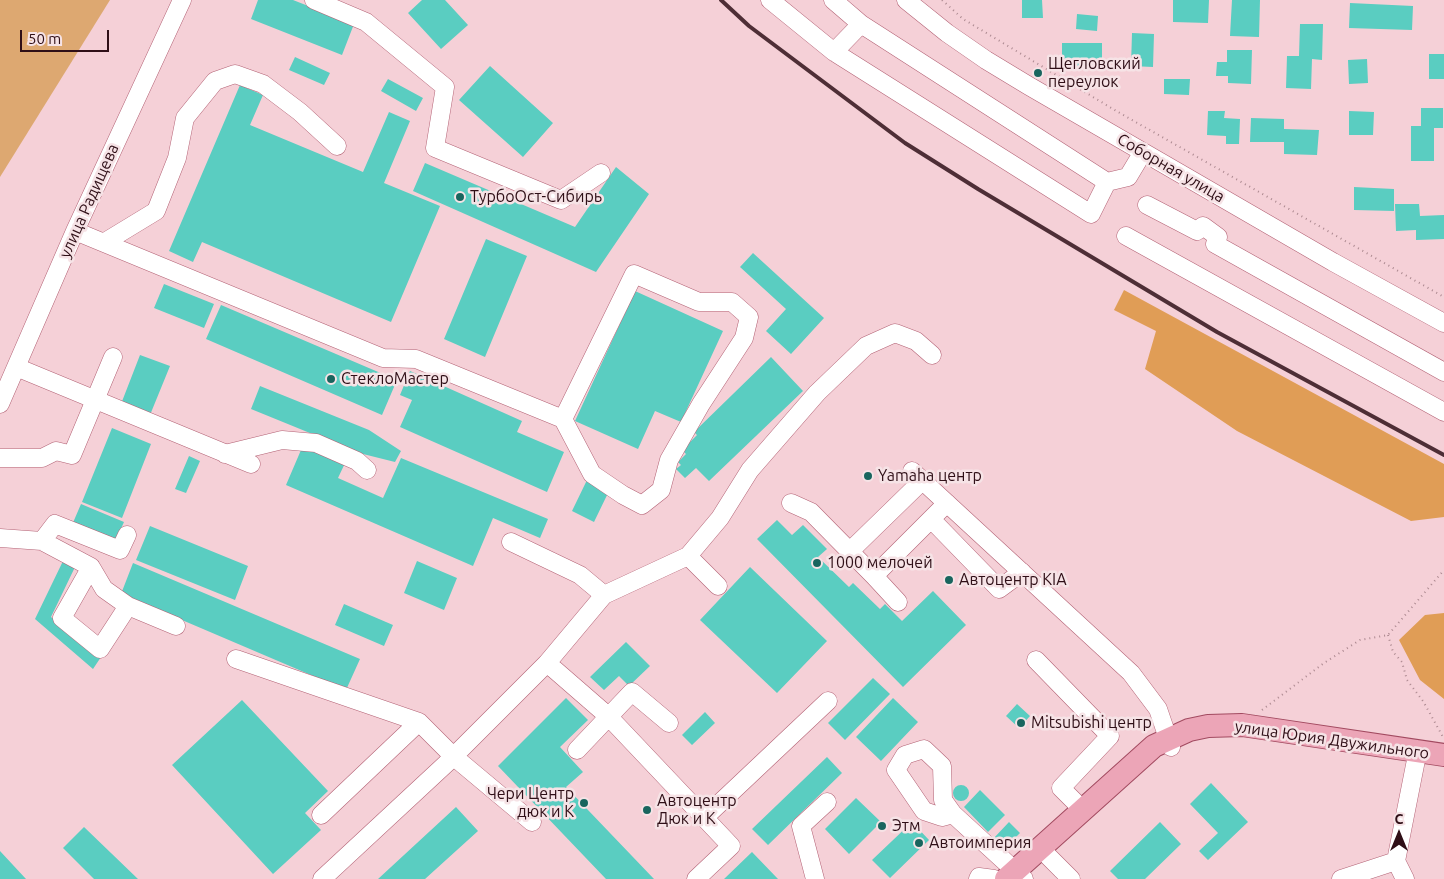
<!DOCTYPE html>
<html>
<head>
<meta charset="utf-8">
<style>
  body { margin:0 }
  #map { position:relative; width:1444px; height:879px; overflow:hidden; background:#f5d0d7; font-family:Ubuntu,sans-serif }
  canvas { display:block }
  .north { position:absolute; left:1374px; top:809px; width:50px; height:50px; -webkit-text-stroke:4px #f6e3e6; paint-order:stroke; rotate:0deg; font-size:14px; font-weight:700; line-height:20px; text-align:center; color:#2f0f17 }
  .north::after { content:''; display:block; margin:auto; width:18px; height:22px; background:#2f0f17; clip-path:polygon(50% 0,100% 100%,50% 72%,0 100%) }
  .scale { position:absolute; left:20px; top:30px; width:89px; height:22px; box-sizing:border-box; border:2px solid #2f0f17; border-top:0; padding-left:6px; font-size:15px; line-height:18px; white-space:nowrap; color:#2f0f17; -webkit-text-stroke:4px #f6e3e6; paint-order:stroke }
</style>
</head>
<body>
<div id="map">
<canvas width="1444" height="879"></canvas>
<div class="north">С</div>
<div class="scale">50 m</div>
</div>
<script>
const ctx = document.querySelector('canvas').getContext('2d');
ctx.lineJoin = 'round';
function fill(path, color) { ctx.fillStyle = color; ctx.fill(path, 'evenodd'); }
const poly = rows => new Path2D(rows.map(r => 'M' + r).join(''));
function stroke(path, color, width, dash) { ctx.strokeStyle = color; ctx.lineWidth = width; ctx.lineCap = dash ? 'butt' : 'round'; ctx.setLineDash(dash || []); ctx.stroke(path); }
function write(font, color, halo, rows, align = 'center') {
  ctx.font = font + ' Ubuntu,sans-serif'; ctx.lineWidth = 5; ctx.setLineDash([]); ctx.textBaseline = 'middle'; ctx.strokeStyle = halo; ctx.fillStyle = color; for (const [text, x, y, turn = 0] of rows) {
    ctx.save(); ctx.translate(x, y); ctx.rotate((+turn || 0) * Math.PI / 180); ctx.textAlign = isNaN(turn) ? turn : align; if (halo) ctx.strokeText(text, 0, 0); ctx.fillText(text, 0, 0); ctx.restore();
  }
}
const green = poly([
  [0,0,110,0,0,177]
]);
const forest = poly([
  [1124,290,1444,464,1444,517,1411,521,1237,431,1145,369,1156,331,1114,310],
  [1444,613,1444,699,1420,680,1399,640,1425,615]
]);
const building = poly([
  [258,0,293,0,354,24,342,55,251,19],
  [422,0,445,0,468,25,441,49,408,13],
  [1022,0,1042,0,1043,18,1022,18],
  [1173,0,1209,0,1208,23,1173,22],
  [1232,0,1260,0,1259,37,1230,36],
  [1350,3,1413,6,1412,30,1349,28],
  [1077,14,1098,16,1097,31,1076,29],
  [1300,24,1323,24,1322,60,1312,59,1311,89,1286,88,1287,56,1299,56],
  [1132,33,1154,34,1153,67,1131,66],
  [1062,43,1102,43,1102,67,1062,67],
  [1227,50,1252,50,1251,84,1228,83,1228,76,1216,76,1217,62,1227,62],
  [1429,54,1444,54,1444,79,1429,79],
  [295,57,330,73,324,85,289,70],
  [1367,59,1368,83,1349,84,1348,60],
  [490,66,553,123,523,157,459,100],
  [388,79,423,98,416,111,381,91],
  [1164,79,1190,79,1189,95,1164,94],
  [240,85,263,95,250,125,363,172,389,112,410,121,384,183,440,206,391,322,202,242,193,262,169,251],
  [1421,108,1443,108,1443,128,1434,128,1434,161,1411,161,1411,126,1421,126],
  [1208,111,1225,111,1224,118,1240,119,1239,144,1226,144,1226,136,1207,135],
  [1349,111,1374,112,1373,135,1349,135],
  [1251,118,1284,119,1284,129,1319,130,1317,155,1284,154,1284,142,1250,142],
  [425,163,575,227,616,167,649,194,596,272,413,191],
  [1354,187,1394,189,1394,211,1354,210],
  [1395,204,1419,204,1420,216,1444,215,1444,239,1416,240,1416,230,1396,231],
  [486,239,527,256,485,357,444,339],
  [753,253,824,318,791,354,766,331,786,309,740,267],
  [164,284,214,304,204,328,154,308],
  [635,291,723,331,681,422,655,411,638,449,575,421],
  [221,305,397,380,382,415,206,339],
  [140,355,170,366,150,415,121,404],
  [771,357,803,391,709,481,696,468,685,478,676,469,681,465,678,462,686,454,682,450,697,435,694,432],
  [410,371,522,421,517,432,564,452,547,492,400,427,412,400,400,395],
  [260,386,369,430,401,451,395,462,359,453,251,409],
  [112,428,151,444,122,518,82,502],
  [304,443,346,461,338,478,383,498,401,458,548,519,540,538,493,518,473,566,286,485],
  [189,456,200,461,186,493,175,489],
  [587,480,609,491,594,522,572,511],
  [81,504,124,522,114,544,72,525],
  [777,520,792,535,803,525,827,549,818,557,849,587,853,583,880,609,885,604,902,621,933,591,966,625,903,687,757,539],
  [150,526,248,566,235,600,136,560],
  [63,561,75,567,51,617,101,657,93,669,35,619],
  [417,561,457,578,444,610,404,593],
  [133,563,360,659,346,690,121,594],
  [750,567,827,641,777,693,700,620],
  [344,604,393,625,384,646,335,625],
  [626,642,650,666,629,686,619,676,604,690,590,677],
  [873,678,890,694,845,740,828,723],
  [566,698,588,720,560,747,583,772,566,787,654,879,606,879,498,766],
  [893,698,918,722,881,761,856,737],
  [242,700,328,791,305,813,321,830,273,874,172,765],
  [1017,704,1030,716,1019,728,1006,716],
  [705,712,715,723,692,745,682,735],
  [827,757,842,773,768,845,752,829],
  [1211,783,1248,822,1208,860,1199,851,1218,833,1190,804],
  '953 793a8 8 0 1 1 16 0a8 8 0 1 1-16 0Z',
  [980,790,1005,815,988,832,964,807],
  [856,798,881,822,849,854,825,829],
  [456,807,478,831,425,879,378,879],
  [912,822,929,840,890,878,872,860],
  [1009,822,1020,833,1003,850,993,839],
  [1160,822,1181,844,1145,879,1118,879,1110,871],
  [84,827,138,879,94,879,63,848],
  [0,851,26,879,0,879],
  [752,852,778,879,724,879]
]);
const path = poly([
  [942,0,963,19,1118,112,1444,297],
  [1388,635,1393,652,1402,662,1407,680,1423,701,1443,737],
  [1262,710,1324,663,1360,640,1388,635,1444,570]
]);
const minor = poly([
  [314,0,366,22,445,87,435,148,561,200,601,173],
  [770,0,834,52,1091,214,1107,182],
  [833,0,861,24,1107,182,1128,177,1143,152],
  [906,0,947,33,986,60,1029,86,1333,262,1444,323],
  [834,52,861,24],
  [1147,205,1197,231,1203,226,1218,237,1215,244,1444,372],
  [75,231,383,358,416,359,563,419,634,274,699,302,732,302,749,317,744,338,701,404,669,460,661,490,642,505,623,495,592,474,563,419],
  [1126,236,1444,412],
  [105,242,156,211,177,158,185,118,215,81,235,74,263,84,300,112,337,146],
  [16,367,251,464],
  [0,404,75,231,182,0],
  [225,454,282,440,316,443,357,461,367,470],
  [0,458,42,458,56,451,72,455,113,357],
  [912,471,1131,673,1158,709,1171,747],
  [791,503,811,512,874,576],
  [931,519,999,589,1022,572],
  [0,538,42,541,91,567,62,618,100,649,128,606,176,626],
  [42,541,55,524,120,550,127,535],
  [511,542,580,575,604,595],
  [849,552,922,481],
  [688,556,718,586],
  [91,567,104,589,128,606],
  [898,602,874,576,947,503],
  [236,659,419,722],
  [1036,660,1110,736,1061,788,1083,810],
  [547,663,608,716,731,846,696,879],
  [577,750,632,692,669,723],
  [953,814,943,800,942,766,924,749,905,755,896,770,924,811,942,817,953,814,1024,879],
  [321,815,419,722,453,756,532,822],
  [704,818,828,701],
  [1048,856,1071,879],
  [322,879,448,762,547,663,604,595,688,556,720,518,750,470,817,393,866,346,895,333,916,341,932,355],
  [815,879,801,826,827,802],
  [978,879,979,877,994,879],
  [1341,879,1396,861],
  [1405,879,1396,861,1416,760]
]);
const major = poly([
  [1006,879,1154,746,1189,730,1208,726,1242,725,1444,755]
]);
const rail = poly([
  [721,0,749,26,905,143,978,189,1217,332,1444,455]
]);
const markers = [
  [1038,73,5,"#19655e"],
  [460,197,5,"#19655e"],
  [331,379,5,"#19655e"],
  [868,476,5,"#19655e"],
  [817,563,5,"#19655e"],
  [949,580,5,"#19655e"],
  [1021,723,5,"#19655e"],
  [584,803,5,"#19655e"],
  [647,810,5,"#19655e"],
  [882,826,5,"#19655e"],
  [919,843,5,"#19655e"]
];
const poiNames = [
  ["Щегловский",1048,64],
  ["переулок",1048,82],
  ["ТурбоОст-Сибирь",470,197],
  ["СтеклоМастер",341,379],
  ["Yamaha центр",878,476],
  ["1000 мелочей",827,563],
  ["Автоцентр KIA",959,580],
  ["Mitsubishi центр",1031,723],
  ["Чери Центр",574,794,"right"],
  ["дюк и К",574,812,"right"],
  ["Автоцентр",657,801],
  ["Дюк и К",657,819],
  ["Этм",892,826],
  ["Автоимперия",929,843]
];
const streetNames = [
  ["Соборная улица",1171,168,30],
  ["улица Радищева",89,201,-66],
  ["улица Юрия Двужильного",1332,740,8]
];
fill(green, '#dda871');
fill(forest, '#e09d56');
fill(building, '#5acdc1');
stroke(minor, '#b36275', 19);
stroke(major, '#a24a60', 24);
stroke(path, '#ac8990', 2, [1, 4]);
stroke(minor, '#fff', 18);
stroke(major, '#eca5b7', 22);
stroke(rail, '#4e2e36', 4);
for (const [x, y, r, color] of markers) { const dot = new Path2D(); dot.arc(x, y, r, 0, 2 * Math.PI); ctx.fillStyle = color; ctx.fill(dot); stroke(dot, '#f6e3e6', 2); }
write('16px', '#2f0f17', '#f6e3e6', poiNames, 'left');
write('16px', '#2f0f17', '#f6e3e6', streetNames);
</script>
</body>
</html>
